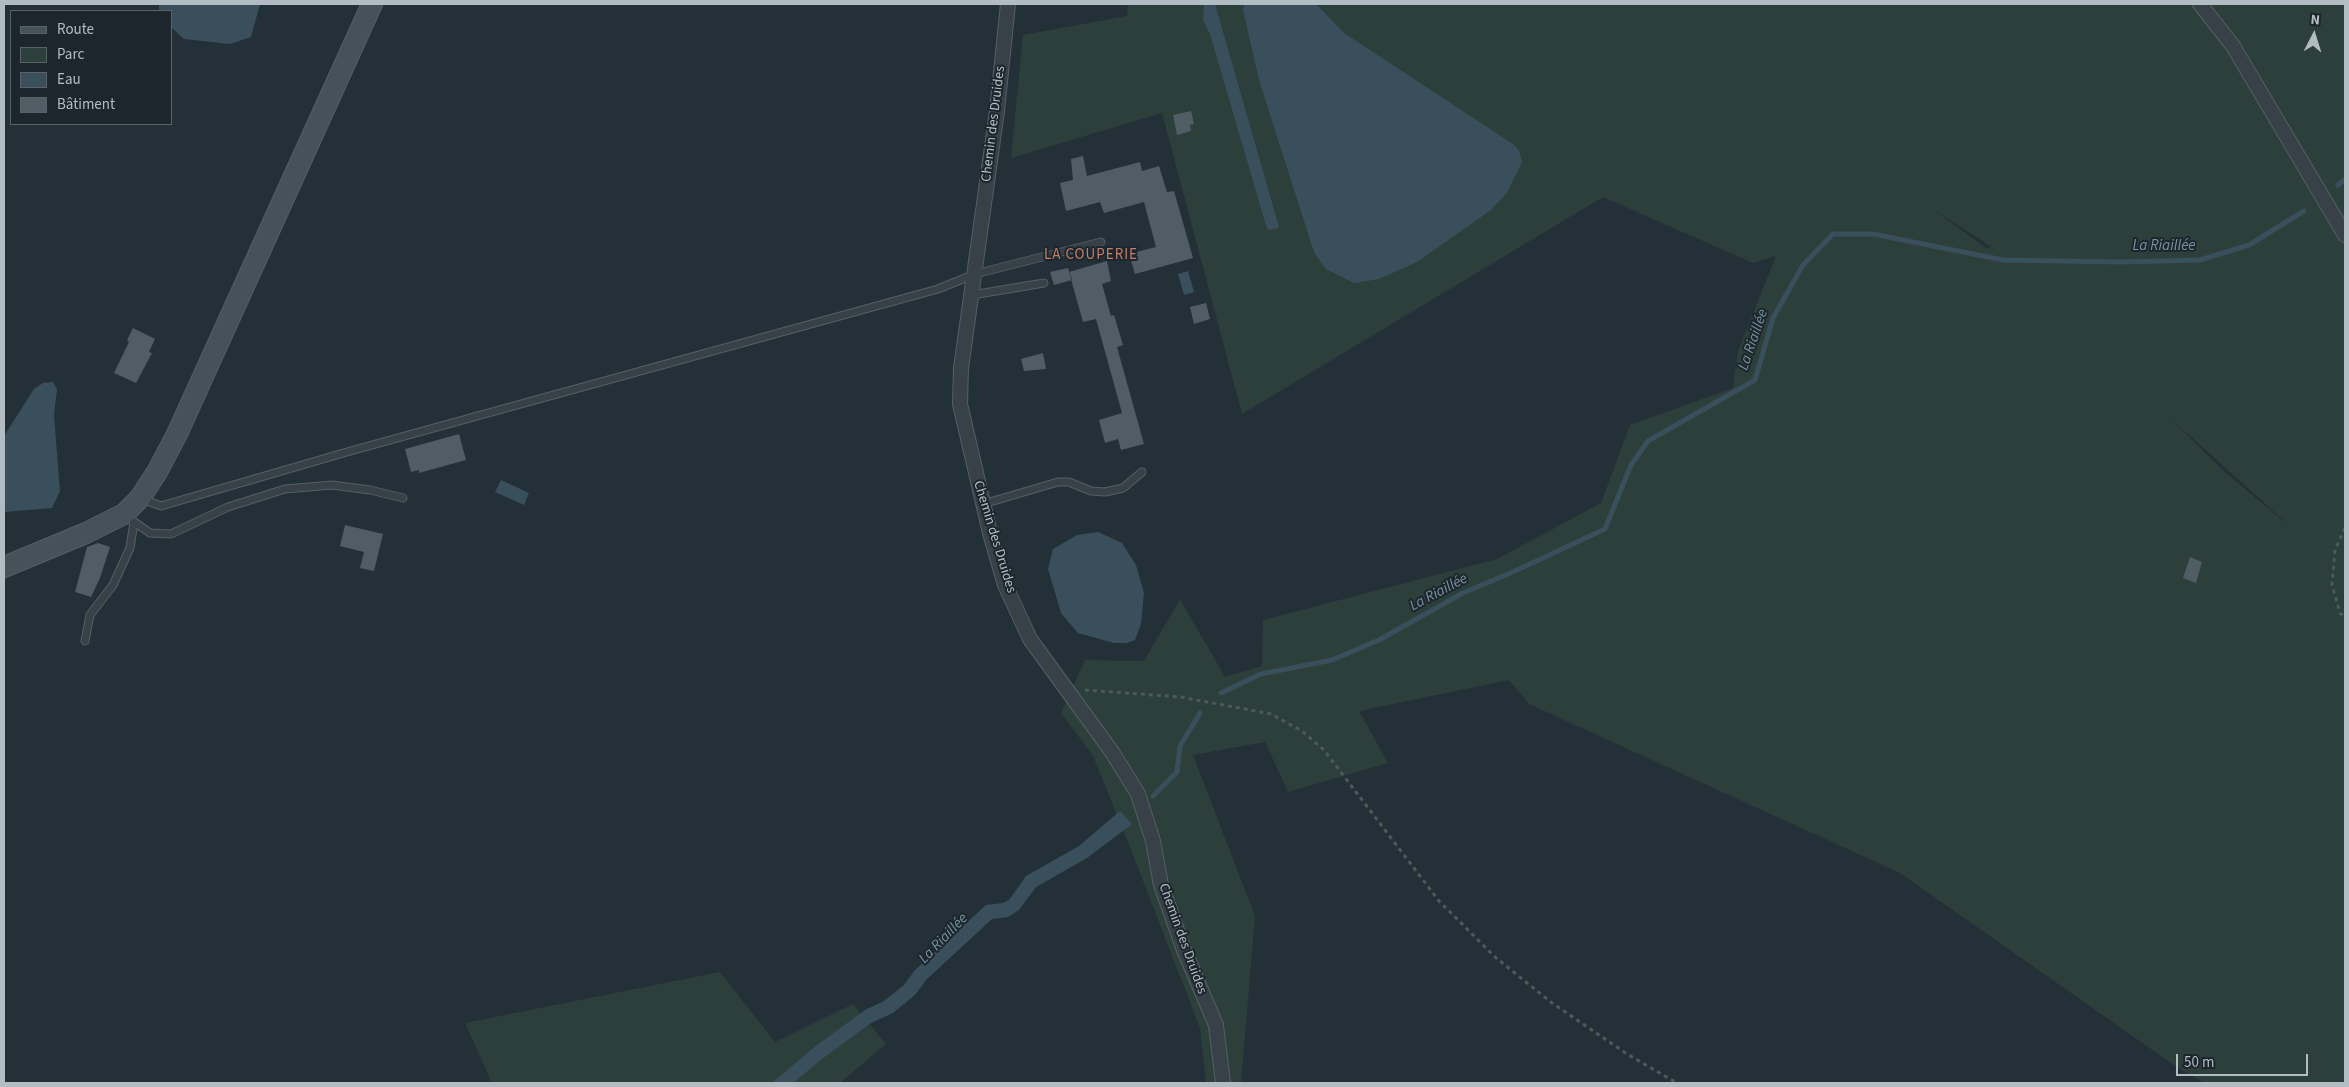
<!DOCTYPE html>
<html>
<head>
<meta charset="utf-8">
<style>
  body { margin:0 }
  #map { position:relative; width:2349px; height:1087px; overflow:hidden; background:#243037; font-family:"Source Sans 3",sans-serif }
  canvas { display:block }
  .frame { position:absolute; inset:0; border:5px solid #b2bdc3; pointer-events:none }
  .legend { position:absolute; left:10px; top:10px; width:162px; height:115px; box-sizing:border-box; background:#1d262c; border:1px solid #596268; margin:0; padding:6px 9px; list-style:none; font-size:15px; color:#b2bdc3 }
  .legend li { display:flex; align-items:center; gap:10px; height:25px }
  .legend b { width:25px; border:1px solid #596268 }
  .north { position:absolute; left:2289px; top:10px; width:50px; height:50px; -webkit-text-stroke:4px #1d262c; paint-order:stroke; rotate:5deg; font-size:14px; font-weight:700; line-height:20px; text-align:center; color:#b2bdc3 }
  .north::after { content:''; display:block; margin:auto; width:18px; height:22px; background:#b2bdc3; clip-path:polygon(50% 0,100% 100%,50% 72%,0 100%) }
  .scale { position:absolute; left:2176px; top:1054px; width:132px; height:22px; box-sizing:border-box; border:2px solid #b2bdc3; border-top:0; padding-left:6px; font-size:15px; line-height:18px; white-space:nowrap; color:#b2bdc3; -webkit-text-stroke:4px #1d262c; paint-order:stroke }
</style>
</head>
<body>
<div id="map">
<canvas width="2349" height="1087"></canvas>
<div class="frame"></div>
<ul class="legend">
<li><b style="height:6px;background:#46525a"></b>Route</li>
<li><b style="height:14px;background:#2c3f3a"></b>Parc</li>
<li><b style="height:14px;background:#3a4f5c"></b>Eau</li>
<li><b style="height:14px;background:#505d65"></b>Bâtiment</li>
</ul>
<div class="north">N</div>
<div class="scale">50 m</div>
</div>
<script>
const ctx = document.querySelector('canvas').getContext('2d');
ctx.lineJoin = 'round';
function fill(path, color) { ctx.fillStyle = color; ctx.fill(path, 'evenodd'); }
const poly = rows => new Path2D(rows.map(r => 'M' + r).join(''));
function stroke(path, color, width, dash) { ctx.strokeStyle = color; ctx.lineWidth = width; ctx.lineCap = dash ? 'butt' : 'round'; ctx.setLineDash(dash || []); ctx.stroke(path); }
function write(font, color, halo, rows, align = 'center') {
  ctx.font = font + ' "Source Sans 3",sans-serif'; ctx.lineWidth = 4; ctx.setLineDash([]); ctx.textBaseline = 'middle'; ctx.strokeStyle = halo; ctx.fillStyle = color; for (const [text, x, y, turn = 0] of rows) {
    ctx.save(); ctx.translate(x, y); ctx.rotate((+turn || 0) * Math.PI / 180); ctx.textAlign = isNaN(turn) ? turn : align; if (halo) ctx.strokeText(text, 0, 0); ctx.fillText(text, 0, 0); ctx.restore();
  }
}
const green = poly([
  [1128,4,2345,4,2345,1083,2205,1083,2178,1068,1900,873,1529,704,1509,680,1359,711,1388,763,1288,792,1265,742,1193,755,1255,916,1241,1083,1206,1083,1200,1028,1133,855,1093,756,1061,713,1085,660,1144,661,1180,599,1225,677,1262,666,1263,620,1497,559,1601,503,1630,425,1733,388,1738,351,1776,256,1753,263,1603,197,1242,414,1162,113,1011,158,1023,35,1127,16],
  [1934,210,1992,247,1986,248],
  [2168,416,2294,530,2226,473],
  [720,972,775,1042,853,1004,886,1044,840,1083,492,1083,465,1023]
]);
const water = poly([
  [159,4,260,4,251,37,230,44,184,39,171,27,171,11,159,11],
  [1215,4,1279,227,1276,229,1268,230,1265,222,1210,34,1203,20,1204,5],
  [1244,4,1316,4,1344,33,1513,144,1519,150,1522,162,1506,194,1491,210,1417,262,1379,279,1354,283,1326,269,1315,254,1312,246,1259,80,1243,10],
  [1188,271,1194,292,1184,295,1178,274],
  [53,382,57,389,54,415,60,491,52,508,4,512,4,436,34,389,43,383],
  [501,480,529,493,524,505,495,492],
  [1098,532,1122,543,1136,565,1144,593,1141,624,1135,640,1127,643,1114,643,1078,633,1061,613,1048,569,1053,549,1077,535],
  [1120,811,1132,824,1087,858,1036,887,1019,910,1008,917,992,919,926,980,915,995,893,1013,871,1023,822,1059,793,1083,772,1083,813,1048,865,1010,884,1001,904,985,915,970,986,905,1003,903,1009,900,1026,876,1079,846]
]);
const stream = poly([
  [2338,185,2345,179],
  [1221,693,1261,674,1332,660,1379,640,1463,593,1515,571,1605,529,1631,465,1648,441,1755,380,1773,318,1803,265,1833,234,1873,234,2003,260,2121,262,2200,260,2249,245,2304,211],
  [1153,796,1177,772,1180,746,1200,713]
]);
const building = poly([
  [1191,111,1194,124,1190,125,1191,131,1177,135,1173,115],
  [1083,156,1087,176,1140,162,1142,171,1159,166,1167,192,1174,191,1193,258,1135,274,1129,254,1156,247,1144,202,1104,213,1100,202,1066,211,1060,183,1073,180,1071,159],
  [1107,261,1111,281,1102,284,1111,316,1114,315,1123,345,1117,347,1144,444,1121,450,1118,439,1105,443,1099,420,1122,413,1096,319,1083,322,1069,272],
  [1068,268,1072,280,1054,285,1050,272],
  [1206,303,1210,319,1194,324,1190,307],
  [133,328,155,339,149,352,152,353,136,383,114,373,129,342,127,340],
  [1043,353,1046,369,1024,371,1021,359],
  [459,434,466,460,419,473,419,470,411,472,405,449],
  [345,525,383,534,374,571,360,568,364,552,340,546],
  [98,543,110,547,100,578,91,597,75,592,87,547],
  [2190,557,2202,562,2196,583,2183,578]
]);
const path = poly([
  [2345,528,2335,550,2332,585,2340,613,2345,618],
  [1085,690,1181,697,1271,714,1302,731,1324,750,1439,901,1495,957,1552,1003,1627,1054,1677,1083]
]);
const lane = poly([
  [972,295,1044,283],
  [142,499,161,506,354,450,938,289,975,274,1101,242],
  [983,504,1058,482,1069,482,1091,491,1105,492,1123,488,1142,472],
  [126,516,150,533,171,534,228,507,285,489,332,485,370,490,403,498],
  [85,641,90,615,113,585,130,548,134,522]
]);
const street = poly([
  [1008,4,997,111,961,368,960,404,990,533,1005,585,1030,639,1112,752,1138,794,1153,841,1161,885,1184,950,1216,1025,1223,1083],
  [2200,4,2233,46,2345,235]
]);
const secondary = poly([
  [4,567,86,533,124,514,140,498,157,472,177,434,372,4]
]);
const streetNames = [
  ["Chemin des Druides",994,124,-83],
  ["Chemin des Druides",994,537,73],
  ["Chemin des Druides",1182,939,70]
];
const waterNames = [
  ["La Riaillée",2164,247],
  ["La Riaillée",1754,340,-71],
  ["La Riaillée",1439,593,-28],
  ["La Riaillée",944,939,-46]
];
const neighbourhoodNames = [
  ["LA COUPERIE",1091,256]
];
fill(green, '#2c3f3a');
fill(water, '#3a4f5c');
stroke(stream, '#3a4f5c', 5);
fill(building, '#505d65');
stroke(lane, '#555f65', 9);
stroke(street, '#555f65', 16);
stroke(secondary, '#555f65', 22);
stroke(path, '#4a5b5a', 3, [4, 4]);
stroke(lane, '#374147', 7);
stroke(street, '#374147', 14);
stroke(secondary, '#46525a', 20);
write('14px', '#b2bdc3', '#1d262c', streetNames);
write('italic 15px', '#7794a3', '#1d262c', waterNames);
ctx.letterSpacing = '1px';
write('15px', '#c57f6b', '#1d262c', neighbourhoodNames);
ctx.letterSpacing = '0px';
</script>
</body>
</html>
